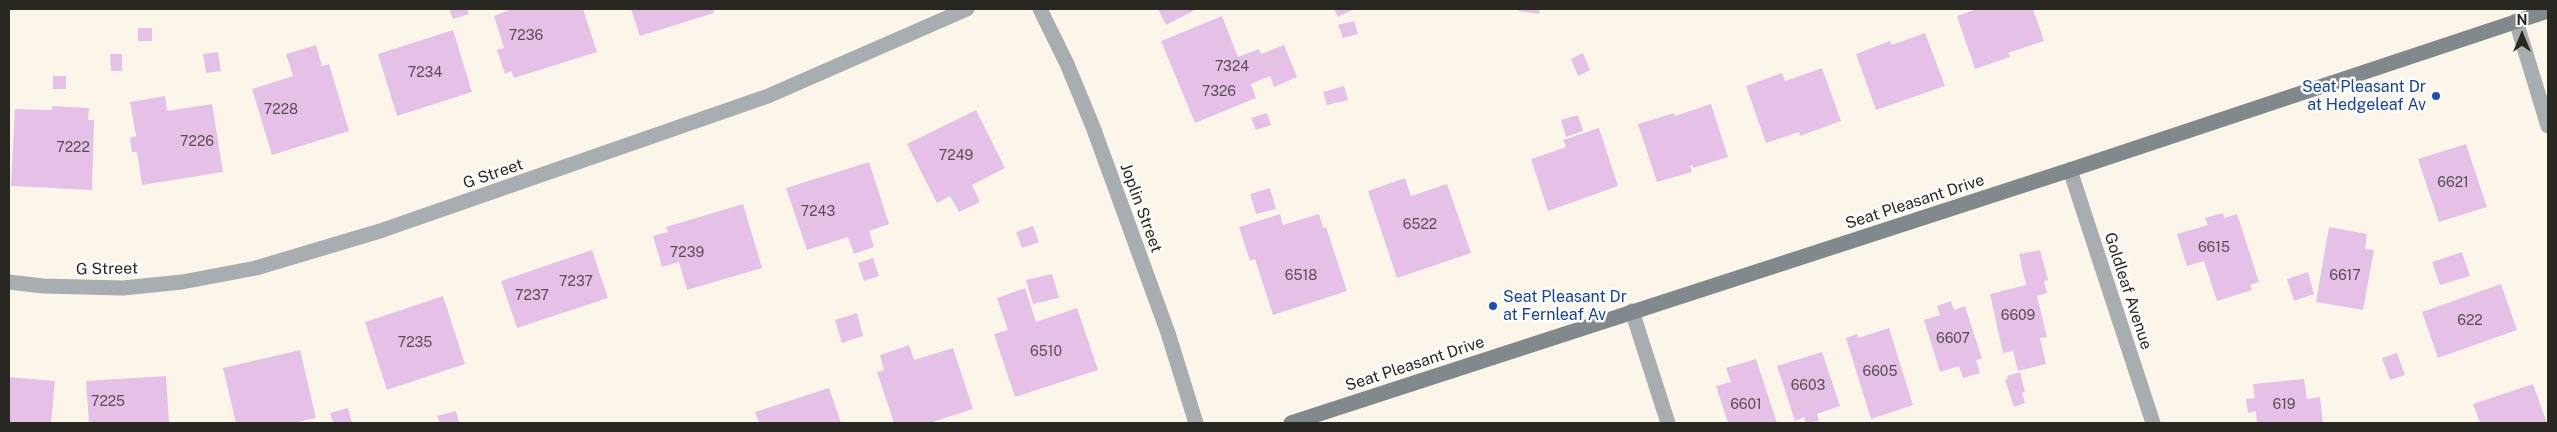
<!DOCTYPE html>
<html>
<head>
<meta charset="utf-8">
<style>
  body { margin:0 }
  #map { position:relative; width:2557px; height:432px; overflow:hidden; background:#fcf6ea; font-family:"Public Sans",sans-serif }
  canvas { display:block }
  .frame { position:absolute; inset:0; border:10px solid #292722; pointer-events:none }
  .north { position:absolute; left:2497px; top:10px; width:50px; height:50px; -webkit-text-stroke:4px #fff; paint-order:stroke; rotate:0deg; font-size:14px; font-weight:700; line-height:20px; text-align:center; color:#292722 }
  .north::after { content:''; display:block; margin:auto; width:18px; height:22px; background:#292722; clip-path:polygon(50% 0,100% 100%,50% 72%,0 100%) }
</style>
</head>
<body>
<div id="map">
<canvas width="2557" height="432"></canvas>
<div class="frame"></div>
<div class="north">N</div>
</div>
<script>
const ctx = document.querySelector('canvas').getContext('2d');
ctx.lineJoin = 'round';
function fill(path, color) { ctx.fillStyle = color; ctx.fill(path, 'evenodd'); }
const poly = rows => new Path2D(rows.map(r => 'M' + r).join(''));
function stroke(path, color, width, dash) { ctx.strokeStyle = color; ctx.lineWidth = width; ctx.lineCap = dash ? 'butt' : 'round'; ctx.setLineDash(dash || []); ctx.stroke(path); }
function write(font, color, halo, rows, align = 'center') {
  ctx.font = font + ' "Public Sans",sans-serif'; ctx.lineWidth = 5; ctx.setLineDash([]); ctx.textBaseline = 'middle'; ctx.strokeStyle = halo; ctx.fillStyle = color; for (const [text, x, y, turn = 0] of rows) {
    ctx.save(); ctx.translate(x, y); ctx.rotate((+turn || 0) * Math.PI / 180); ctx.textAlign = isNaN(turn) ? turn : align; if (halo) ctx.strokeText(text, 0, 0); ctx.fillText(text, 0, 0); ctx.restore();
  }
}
const building = poly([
  [449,9,467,9,469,14,453,19],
  [512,9,583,9,597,52,514,78,511,71,505,74,497,50,504,48,494,16],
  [631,9,713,9,714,13,640,36],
  [1158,9,1197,9,1166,25],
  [1334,9,1352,9,1352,10,1338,17],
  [1518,9,1540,9,1539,14,1518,11],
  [1977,9,2033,9,2044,41,2008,53,2010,57,1975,69,1957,16],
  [1222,16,1238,57,1259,49,1261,54,1284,45,1297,77,1274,87,1270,76,1251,84,1256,98,1195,123,1161,41],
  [1354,21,1358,34,1343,38,1338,25],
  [138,28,152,28,152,41,138,41],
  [453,30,472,92,397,116,378,54],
  [1925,33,1945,86,1876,110,1856,54,1890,41,1892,45],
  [316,45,322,66,329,64,349,131,272,155,252,89,293,76,286,54],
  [218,52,221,71,206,73,203,54],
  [1583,53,1590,70,1578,76,1571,59],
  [110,54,122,54,122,71,111,71],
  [1822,68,1841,121,1800,136,1799,132,1766,143,1746,86,1782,73,1785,81],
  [53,76,66,76,66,89,53,89],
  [1344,86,1348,100,1327,105,1323,92],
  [165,96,167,111,212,104,223,172,142,185,137,152,132,152,130,138,136,136,130,102],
  [1711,104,1728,157,1693,168,1693,165,1690,166,1692,172,1657,182,1638,124,1674,113,1675,116],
  [52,106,89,108,88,120,94,120,92,190,11,186,15,109,52,110],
  [976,110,1005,168,972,185,980,202,959,212,950,196,937,203,907,144],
  [1267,113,1271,125,1256,130,1251,118],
  [1578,115,1583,131,1566,137,1561,120],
  [1599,128,1618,186,1548,211,1531,159,1566,147,1563,140],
  [2466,144,2487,207,2439,222,2418,159],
  [869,162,889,224,869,231,874,247,854,254,848,237,807,250,786,188],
  [1405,178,1411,196,1447,184,1471,253,1397,278,1368,191],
  [1270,188,1276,209,1256,214,1250,194],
  [743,204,762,268,687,290,679,262,662,267,653,236,668,232,666,227],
  [2223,213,2224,218,2237,214,2259,282,2250,285,2252,290,2217,301,2204,261,2187,266,2177,234,2208,225,2205,218],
  [1280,214,1283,225,1319,214,1323,228,1326,227,1347,291,1273,315,1255,259,1250,261,1239,227],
  [1033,226,1039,242,1022,248,1016,232],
  [2329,227,2367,234,2365,249,2374,250,2363,310,2316,302],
  [592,250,608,298,517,328,501,281],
  [2040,250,2048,280,2044,281,2047,293,2037,296,2047,337,2040,338,2046,364,2018,371,2013,351,2003,353,1990,294,2026,285,2019,254],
  [2462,252,2470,276,2440,285,2432,262],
  [873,258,879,276,864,281,858,263],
  [2308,272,2314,294,2294,301,2287,279],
  [1052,274,1059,298,1033,304,1026,280],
  [2501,284,2517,330,2438,358,2422,312],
  [1025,288,1036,322,1077,308,1098,370,1015,397,994,334,1008,330,997,298],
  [443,296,465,364,387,390,365,322],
  [1951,301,1954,310,1965,306,1982,359,1976,360,1980,373,1963,378,1959,366,1940,372,1924,320,1940,315,1937,306],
  [857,313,863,336,842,343,835,320],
  [1889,328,1913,405,1871,419,1846,338,1857,334,1858,338],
  [909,345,914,360,953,348,973,409,930,423,894,423,877,372,884,370,880,355],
  [300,350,316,418,293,423,236,423,223,368],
  [1822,352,1840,406,1817,414,1819,421,1806,423,1804,417,1795,421,1777,366],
  [2397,353,2405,375,2390,380,2382,358],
  [1756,359,1777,423,1728,423,1716,386,1731,382,1726,368],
  [2020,372,2025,392,2022,393,2025,403,2014,407,2005,380,2008,378,2007,376],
  [166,376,169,423,89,423,86,381],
  [9,377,55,381,51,423,9,423],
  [2304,379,2307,399,2320,397,2323,423,2257,423,2256,411,2248,413,2246,399,2255,398,2253,384],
  [2533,384,2547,423,2480,423,2473,404],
  [829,388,841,423,759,423,755,412],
  [348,408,352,423,333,423,330,413],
  [456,411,459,423,440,423,437,416]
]);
const street = poly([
  [1040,9,1067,64,1093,127,1168,333,1196,423],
  [2516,21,2548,126],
  [2070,170,2153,423],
  [9,282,43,286,123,288,182,282,256,268,380,231,768,96,967,9],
  [1632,311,1668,423]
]);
const secondary = poly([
  [1291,423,2070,170,2548,11]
]);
const markers = [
  [2436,96,5,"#1a4fb4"],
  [1493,306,5,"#1a4fb4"]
];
const numberNames = [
  ["7236",526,36],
  ["7324",1232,67],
  ["7234",425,73],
  ["7326",1219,92],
  ["7228",281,110],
  ["7226",197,142],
  ["7222",73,148],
  ["7249",956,156],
  ["6621",2453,183],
  ["7243",818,212],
  ["6522",1420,225],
  ["6615",2214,248],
  ["7239",687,253],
  ["6518",1301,276],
  ["6617",2345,276],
  ["7237",576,282],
  ["7237",532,296],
  ["6609",2018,316],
  ["622",2470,321],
  ["6607",1953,339],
  ["7235",415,343],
  ["6510",1046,352],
  ["6605",1880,372],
  ["6603",1808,386],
  ["7225",108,402],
  ["6601",1746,405],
  ["619",2284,405]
];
const transitNames = [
  ["Seat Pleasant Dr",2426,87],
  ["at Hedgeleaf Av",2426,105],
  ["Seat Pleasant Dr",1503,297,"left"],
  ["at Fernleaf Av",1503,315,"left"]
];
const streetNames = [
  ["G Street",493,174,-19],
  ["Seat Pleasant Drive",1915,202,-18],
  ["Joplin Street",1141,208,70],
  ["G Street",107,269,-1],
  ["Goldleaf Avenue",2128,291,72],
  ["Seat Pleasant Drive",1415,364,-18]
];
fill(building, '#e6c1e7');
stroke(street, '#a7adb0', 15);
stroke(secondary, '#81898d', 15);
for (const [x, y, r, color] of markers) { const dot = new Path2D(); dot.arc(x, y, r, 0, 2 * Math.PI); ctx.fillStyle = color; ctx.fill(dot); stroke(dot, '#fff', 2); }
write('14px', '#584e53', null, numberNames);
write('16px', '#164399', '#fff', transitNames, 'right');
write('16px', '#292722', '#fff', streetNames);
</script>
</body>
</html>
